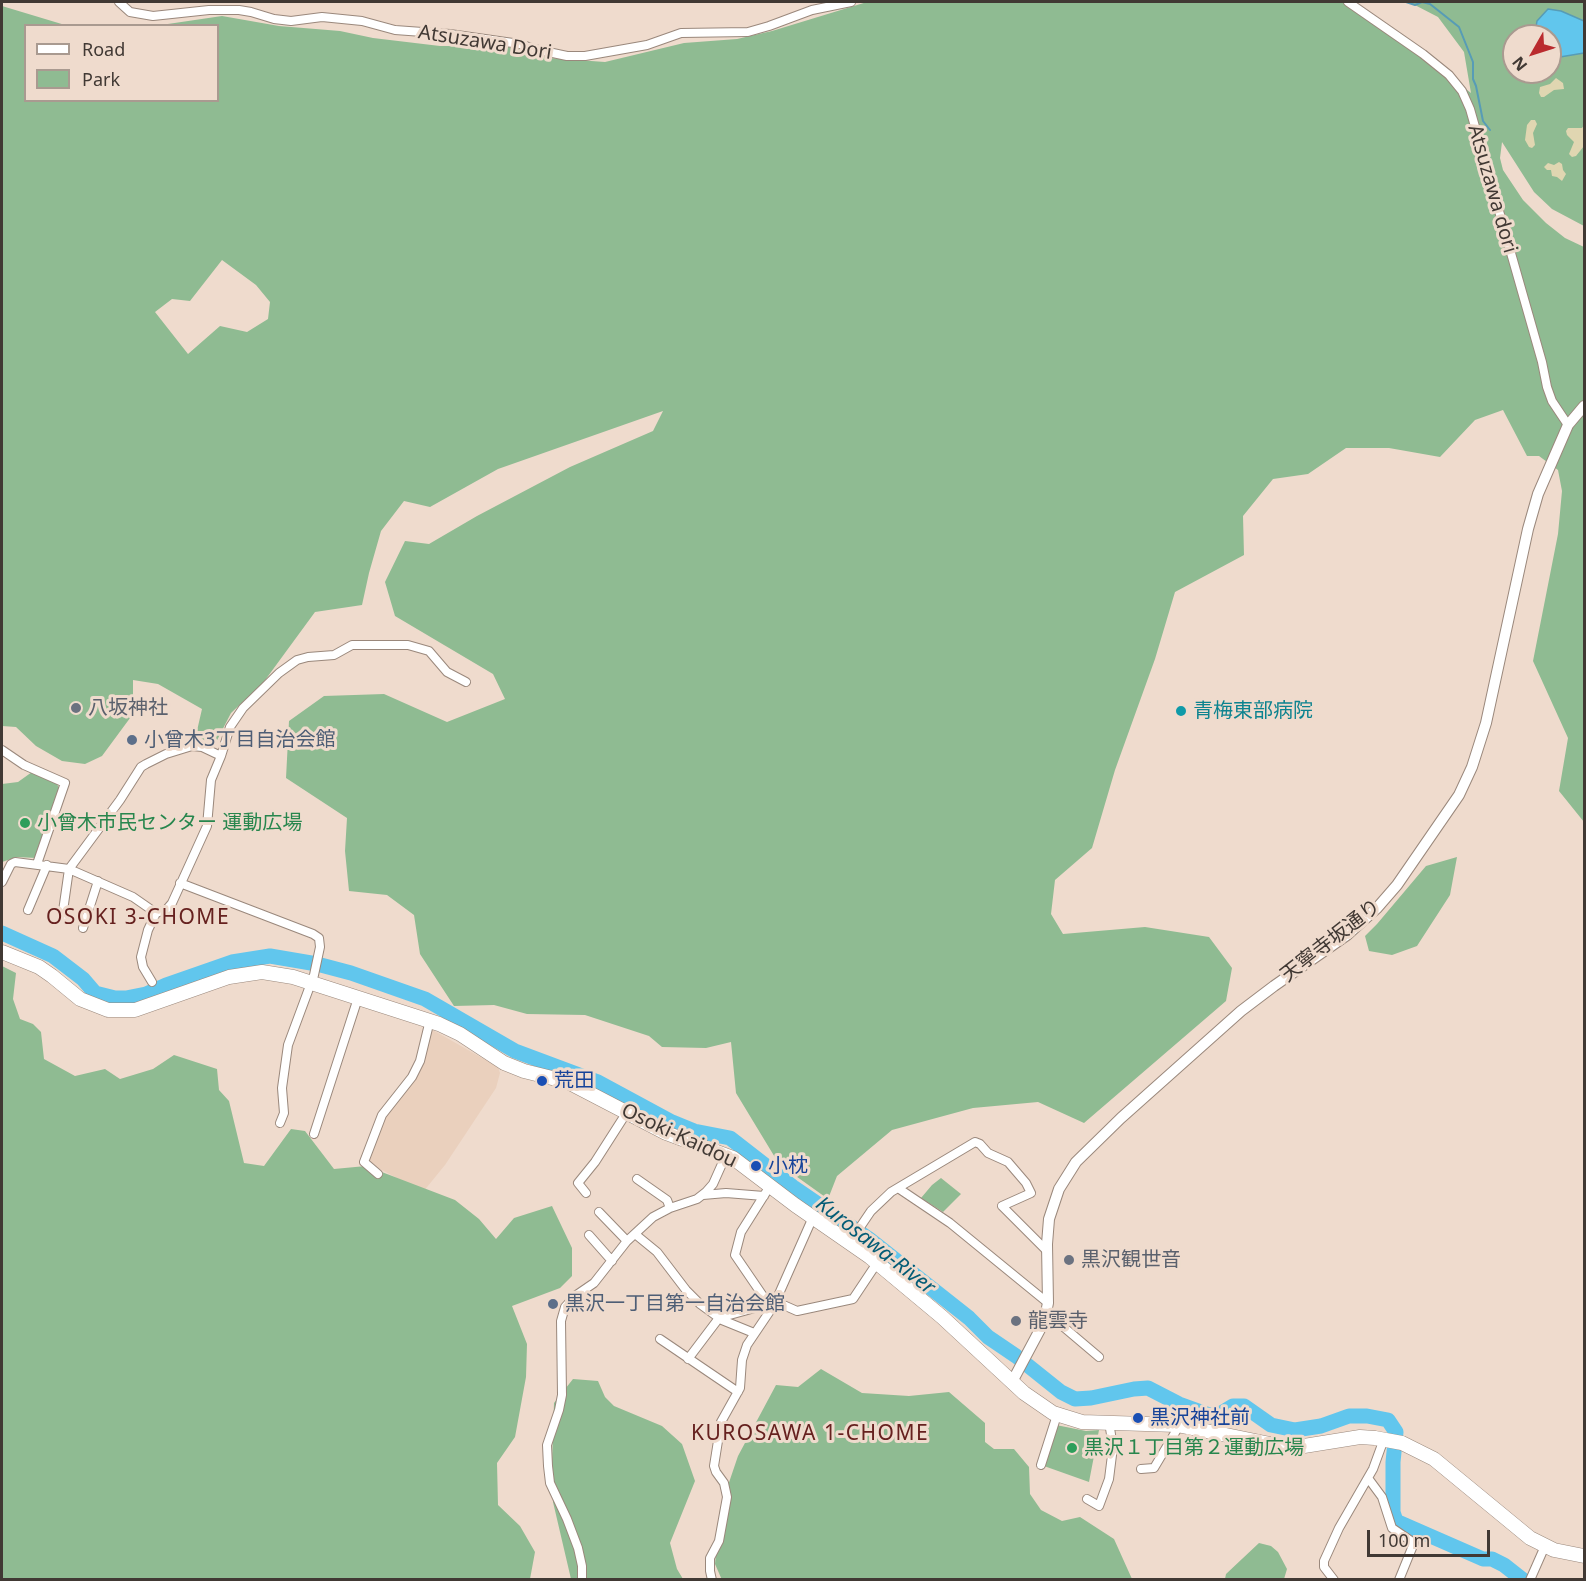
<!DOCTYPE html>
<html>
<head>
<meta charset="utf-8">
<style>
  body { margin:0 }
  #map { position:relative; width:1586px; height:1581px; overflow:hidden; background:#efdbcd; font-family:"Noto Sans",sans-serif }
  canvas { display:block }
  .frame { position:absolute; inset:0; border:3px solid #413934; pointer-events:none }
  .legend { position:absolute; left:24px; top:24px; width:195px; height:78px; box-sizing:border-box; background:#efdbcd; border:2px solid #a99a90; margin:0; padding:8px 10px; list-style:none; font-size:18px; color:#413934 }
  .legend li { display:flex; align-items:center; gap:12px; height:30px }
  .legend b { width:30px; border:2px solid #a99a90 }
  .north { position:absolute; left:1502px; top:24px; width:60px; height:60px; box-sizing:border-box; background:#efdbcd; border:2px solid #a99a90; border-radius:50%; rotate:231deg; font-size:16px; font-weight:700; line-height:24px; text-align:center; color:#413934 }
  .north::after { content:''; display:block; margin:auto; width:21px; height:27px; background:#ba2b2e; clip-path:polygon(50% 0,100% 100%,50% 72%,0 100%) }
  .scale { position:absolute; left:1367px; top:1530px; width:123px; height:27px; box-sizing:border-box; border:3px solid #413934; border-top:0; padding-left:8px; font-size:18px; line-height:21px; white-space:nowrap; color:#413934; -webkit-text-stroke:4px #efdbcd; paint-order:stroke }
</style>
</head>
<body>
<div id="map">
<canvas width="1586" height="1581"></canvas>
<div class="frame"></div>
<ul class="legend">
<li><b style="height:8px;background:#fff"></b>Road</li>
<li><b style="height:16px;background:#8fbb92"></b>Park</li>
</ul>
<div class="north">N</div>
<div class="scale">100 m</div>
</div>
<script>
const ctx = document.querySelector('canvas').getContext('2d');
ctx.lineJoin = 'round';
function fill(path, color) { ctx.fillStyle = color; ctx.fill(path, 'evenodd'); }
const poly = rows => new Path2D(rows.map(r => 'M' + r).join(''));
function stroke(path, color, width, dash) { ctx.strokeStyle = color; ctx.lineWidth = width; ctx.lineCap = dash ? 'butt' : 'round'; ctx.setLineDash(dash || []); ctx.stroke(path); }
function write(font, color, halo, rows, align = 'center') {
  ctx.font = font + ' "Noto Sans","Noto Sans JP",sans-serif'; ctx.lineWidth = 6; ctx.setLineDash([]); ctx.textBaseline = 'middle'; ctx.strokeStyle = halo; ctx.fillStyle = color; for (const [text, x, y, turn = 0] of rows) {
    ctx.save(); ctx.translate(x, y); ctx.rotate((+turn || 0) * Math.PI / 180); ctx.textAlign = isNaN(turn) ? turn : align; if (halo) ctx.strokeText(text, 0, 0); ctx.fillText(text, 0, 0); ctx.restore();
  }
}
const built = poly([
  [431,1029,498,1067,500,1073,496,1088,445,1165,423,1192,380,1169,366,1158,387,1114,410,1083]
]);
const green = poly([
  [867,2,1352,2,1471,93,1464,52,1438,17,1409,2,1584,2,1584,226,1552,209,1534,192,1502,142,1500,158,1503,170,1523,200,1546,223,1565,238,1584,247,1584,822,1559,791,1568,738,1533,661,1558,534,1562,491,1558,470,1539,456,1527,456,1503,410,1475,420,1440,457,1389,448,1346,448,1308,474,1273,479,1243,516,1244,555,1175,592,1155,659,1115,770,1092,848,1055,880,1051,914,1063,934,1145,927,1209,937,1232,968,1226,1001,1084,1123,1038,1102,973,1108,892,1130,837,1176,828,1199,779,1164,736,1093,731,1042,706,1048,662,1047,649,1036,585,1015,527,1014,494,1005,454,1006,420,954,414,915,387,895,349,891,345,851,347,818,286,778,289,721,324,696,384,694,447,722,505,699,493,674,395,616,385,582,405,541,429,544,477,516,570,467,653,431,663,411,498,469,430,507,404,501,381,531,369,573,362,605,315,612,263,683,231,713,214,746,196,735,202,709,158,684,133,680,133,714,102,756,85,764,62,761,36,746,16,727,2,726,2,6,65,25,26,26,26,100,218,100,218,26,161,25,222,16,279,26,340,31,373,38,440,46,465,46,484,43,521,49,549,58,605,62,684,43,737,39,772,31],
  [1514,36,1550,36,1550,72,1514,72],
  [222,260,256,285,270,302,268,319,247,332,220,326,188,354,155,312,172,299,190,301],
  [32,772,56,782,60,790,36,858,17,857,2,862,2,784,18,782],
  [1457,857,1450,895,1417,946,1392,955,1369,951,1365,936,1377,924,1426,866],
  [2,966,16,973,13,999,20,1019,33,1024,41,1032,44,1059,75,1076,105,1069,120,1079,153,1069,174,1055,217,1069,219,1090,229,1101,244,1163,264,1166,291,1129,305,1131,334,1169,366,1166,455,1200,479,1219,496,1239,514,1218,552,1206,572,1248,572,1276,560,1288,512,1306,527,1344,526,1377,515,1437,497,1463,498,1505,520,1526,535,1552,530,1579,2,1580],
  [941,1178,961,1194,943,1212,921,1198,932,1185],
  [821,1369,862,1393,909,1396,949,1392,985,1423,985,1442,994,1449,1014,1449,1029,1467,1030,1494,1041,1510,1062,1521,1080,1517,1114,1539,1132,1579,722,1580,715,1564,720,1509,738,1456,776,1385,798,1387],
  [573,1379,598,1381,605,1397,614,1406,662,1426,682,1444,695,1481,670,1543,677,1569,683,1579,571,1579,553,1502,552,1463,554,1403],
  [1056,1425,1086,1431,1099,1430,1089,1482,1044,1466],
  [1259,1543,1271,1546,1278,1552,1287,1569,1284,1579,1225,1579,1226,1574]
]);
const sand = poly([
  [1556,78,1563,83,1564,89,1554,90,1544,97,1541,97,1539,93,1540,87,1550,84],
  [1531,120,1535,120,1537,124,1533,133,1535,145,1532,148,1529,147,1525,140,1527,125],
  [1584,125,1584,146,1576,156,1572,157,1569,154,1574,142,1567,135,1566,131,1568,128,1582,128],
  [1559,162,1562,164,1563,170,1566,174,1562,181,1557,177,1552,176,1551,170,1547,170,1544,167,1548,163,1554,165]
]);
const water = poly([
  [1548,9,1561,11,1584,21,1584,53,1560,57,1550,65,1550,36,1536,36,1536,27,1537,21,1548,9]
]);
const stream = poly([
  [1406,2,1415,5,1422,2,1430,4,1459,27,1473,62,1473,79,1476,86,1483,121,1490,130]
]);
const river = poly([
  [2,933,53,956,83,979,95,993,115,998,126,998,146,994,166,985,232,962,270,956,317,964,351,973,425,999,515,1051,598,1082,672,1122,694,1131,730,1138,793,1187,869,1239,969,1318,988,1337,1016,1356,1061,1392,1075,1399,1091,1398,1134,1389,1148,1388,1179,1404,1215,1417,1233,1406,1244,1406,1271,1425,1295,1430,1321,1426,1349,1416,1367,1416,1388,1420,1396,1432,1393,1462,1393,1512,1396,1521,1483,1559,1492,1559,1504,1565,1523,1580]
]);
const minor = poly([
  [119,2,130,12,153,16,209,10,239,10,251,12,274,19,291,21,322,17,362,21,395,30,450,34,520,44,534,49,567,56,585,56,647,45,681,33,748,32,769,26,812,10,851,2],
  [1348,2,1423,54,1449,75,1462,91,1470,109,1542,362,1547,387,1552,401,1568,425],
  [2,750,24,765,65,783,37,864],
  [2,882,11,864,15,862,69,869,120,800,141,767,146,764,166,754,192,746,202,747,221,756],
  [180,883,313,934,319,938,320,947,314,975,288,1045,282,1088,284,1113,280,1123],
  [28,910,47,865],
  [62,918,69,869,133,897,156,913],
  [83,928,98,881],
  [152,982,143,967,141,957,148,930,156,913,166,910,172,903,207,826,211,780,221,756,230,727,243,708,279,673,297,660,308,657,334,655,352,645,408,645,429,651,447,672,466,682],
  [314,1134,358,998],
  [378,1174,364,1162,382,1115,412,1077,420,1061,430,1020],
  [637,1179,667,1200,670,1208],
  [770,1186,741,1232,735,1255,763,1296,797,1311,853,1299,877,1263],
  [898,1188,950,1223,1048,1303],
  [586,1193,578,1183,595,1162,627,1112],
  [703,1195,726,1193,764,1196],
  [599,1212,627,1241],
  [635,1234,657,1252,686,1290,700,1304,722,1320,754,1333],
  [589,1235,612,1261],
  [850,1242,871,1211,891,1192,975,1142,980,1144,988,1153,1008,1162,1026,1183,1031,1193,1002,1206,1047,1251],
  [1047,1313,1099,1357],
  [660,1339,738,1392],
  [688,1359,719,1318,762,1306,772,1308],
  [1041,1465,1057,1415],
  [1141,1469,1154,1468,1179,1426],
  [1368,1478,1382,1497,1392,1528,1414,1543,1399,1580],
  [1087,1499,1099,1506,1109,1479,1113,1447,1109,1422],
  [582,1580,582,1566,578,1548,567,1519,550,1483,548,1466,547,1445,559,1410,562,1395,561,1321,565,1307,575,1296,594,1283,627,1241,653,1217,670,1208,697,1199,706,1192,713,1184,726,1155],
  [712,1580,710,1571,710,1558,719,1541,727,1497,724,1483,716,1472,714,1466,721,1422,740,1388,742,1360,747,1345,774,1305,813,1217],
  [1334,1580,1324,1567,1324,1561,1339,1528,1373,1469,1384,1439],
  [1530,1580,1545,1546]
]);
const tertiary = poly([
  [1012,1382,1044,1322,1048,1303,1047,1244,1049,1219,1059,1189,1076,1162,1121,1118,1241,1011,1274,986,1347,935,1377,908,1397,885,1459,795,1472,767,1486,723,1528,529,1538,494,1568,425,1584,406]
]);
const primary = poly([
  [2,952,39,967,52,976,80,999,108,1010,135,1010,229,977,262,972,293,977,439,1024,460,1034,504,1063,524,1071,568,1082,666,1133,733,1158,795,1205,870,1257,942,1317,1024,1393,1053,1413,1082,1422,1177,1425,1280,1446,1304,1446,1360,1437,1375,1438,1402,1443,1434,1459,1530,1538,1554,1550,1584,1556]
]);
const markers = [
  [76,708,6,"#6b7280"],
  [1181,711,6,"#0f9aa8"],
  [132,740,6,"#5c6f8a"],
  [25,823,6,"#2e9e5b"],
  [542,1081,6,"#1a4fb4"],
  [756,1166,6,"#1a4fb4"],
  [1069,1260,6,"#6b7280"],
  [553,1304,6,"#5c6f8a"],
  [1016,1321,6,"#6b7280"],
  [1138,1418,6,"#1a4fb4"],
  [1072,1448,6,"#2e9e5b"]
];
const streetNames = [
  ["Atsuzawa Dori",485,43,9],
  ["Atsuzawa dori",1492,189,74],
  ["天寧寺坂通り",1331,941,-38],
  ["Osoki-Kaidou",679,1136,25]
];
const worshipNames = [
  ["八坂神社",88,708],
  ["黒沢観世音",1081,1260],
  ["龍雲寺",1028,1321]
];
const cultureNames = [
  ["青梅東部病院",1193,711]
];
const serviceNames = [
  ["小曾木3丁目自治会館",144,740],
  ["黒沢一丁目第一自治会館",565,1304]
];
const leisureNames = [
  ["小曾木市民センター 運動広場",37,823],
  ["黒沢１丁目第２運動広場",1084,1448]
];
const transitNames = [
  ["荒田",554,1081],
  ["小枕",768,1166],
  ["黒沢神社前",1150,1418]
];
const neighbourhoodNames = [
  ["OSOKI 3-CHOME",138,918],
  ["KUROSAWA 1-CHOME",810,1434]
];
const waterNames = [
  ["Kurosawa-River",875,1246,38]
];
fill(built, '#ead0bd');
fill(green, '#8fbb92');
fill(sand, '#e0d6b1');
fill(water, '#61c6ed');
stroke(water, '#579cb6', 1.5);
stroke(stream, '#579cb6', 2);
stroke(river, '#61c6ed', 15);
stroke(minor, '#9a887c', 10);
stroke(tertiary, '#9a887c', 12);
stroke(primary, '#9a887c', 15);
stroke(minor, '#fff', 8);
stroke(tertiary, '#fff', 10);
stroke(primary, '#fff', 14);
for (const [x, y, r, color] of markers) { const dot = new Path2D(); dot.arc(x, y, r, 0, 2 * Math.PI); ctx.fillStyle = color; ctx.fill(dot); stroke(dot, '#efdbcd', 2); }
write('20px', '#413934', '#efdbcd', streetNames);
write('20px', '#5b616d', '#efdbcd', worshipNames, 'left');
write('20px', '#0d838f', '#efdbcd', cultureNames, 'left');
write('20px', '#4e5e75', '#efdbcd', serviceNames, 'left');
write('20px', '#27864d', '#efdbcd', leisureNames, 'left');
write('20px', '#164399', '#efdbcd', transitNames, 'left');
ctx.letterSpacing = '1.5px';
write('21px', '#66211f', '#efdbcd', neighbourhoodNames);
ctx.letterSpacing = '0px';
write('italic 21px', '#045c76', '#efdbcd', waterNames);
</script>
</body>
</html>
